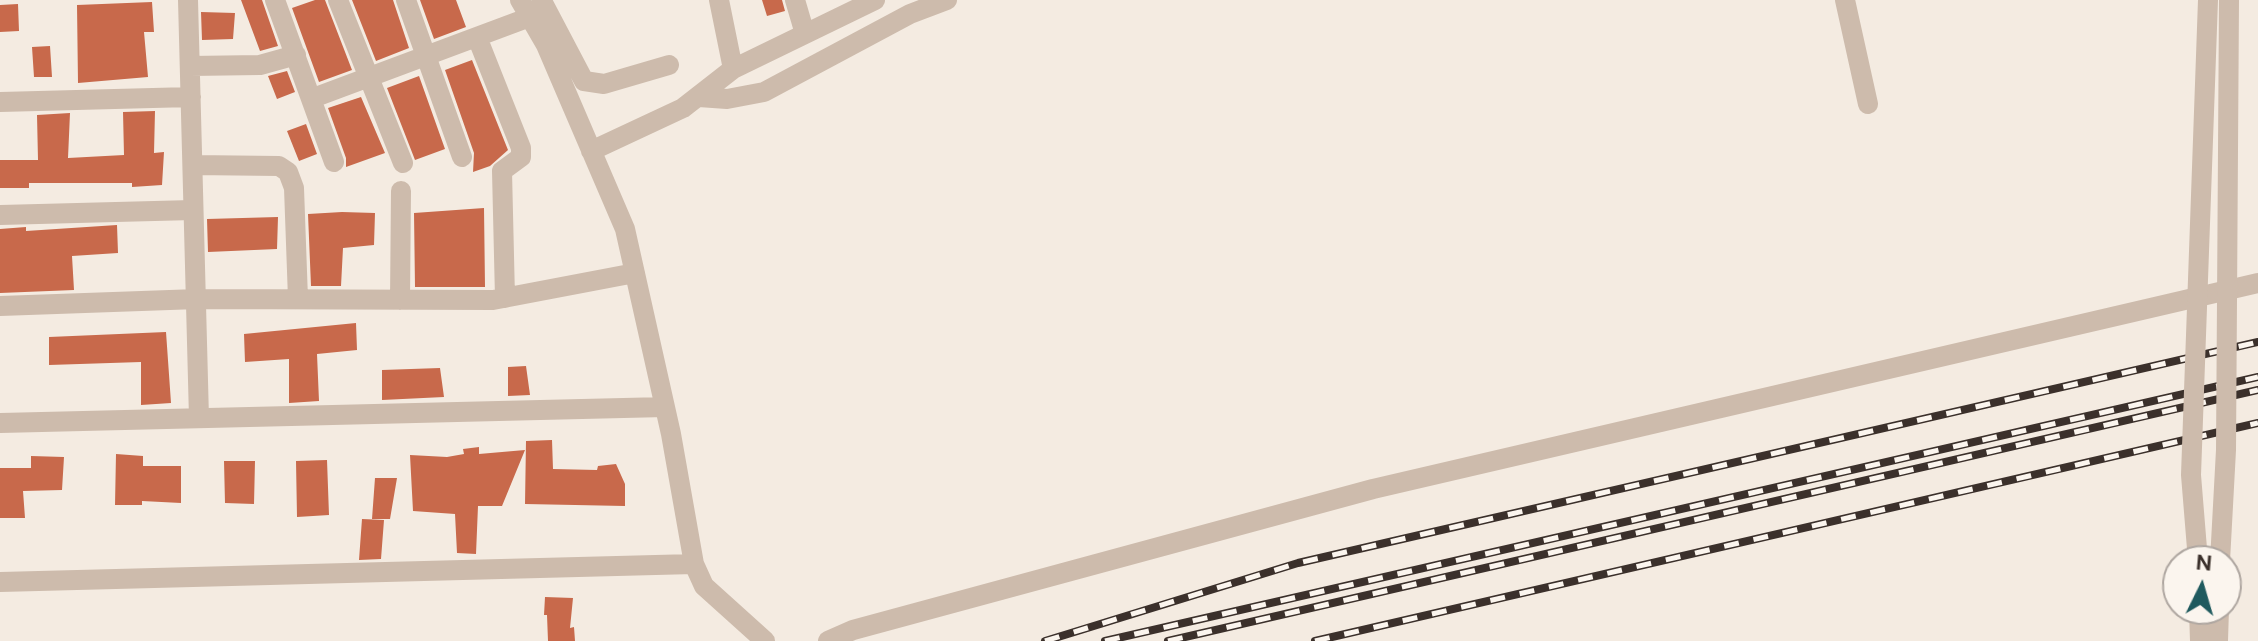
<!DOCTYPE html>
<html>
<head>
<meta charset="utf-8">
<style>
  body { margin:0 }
  #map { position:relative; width:2258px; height:641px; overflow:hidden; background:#f4ebe1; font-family:"DM Sans",sans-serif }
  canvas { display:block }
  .north { position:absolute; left:2162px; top:545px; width:80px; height:80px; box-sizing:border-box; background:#fbf5ee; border:2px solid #aea6a0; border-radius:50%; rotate:5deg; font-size:22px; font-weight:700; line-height:32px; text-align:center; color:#3b302b }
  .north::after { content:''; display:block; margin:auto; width:28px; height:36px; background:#1f5a5e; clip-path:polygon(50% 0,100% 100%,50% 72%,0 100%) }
</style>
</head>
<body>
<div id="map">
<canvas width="2258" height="641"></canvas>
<div class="north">N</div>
</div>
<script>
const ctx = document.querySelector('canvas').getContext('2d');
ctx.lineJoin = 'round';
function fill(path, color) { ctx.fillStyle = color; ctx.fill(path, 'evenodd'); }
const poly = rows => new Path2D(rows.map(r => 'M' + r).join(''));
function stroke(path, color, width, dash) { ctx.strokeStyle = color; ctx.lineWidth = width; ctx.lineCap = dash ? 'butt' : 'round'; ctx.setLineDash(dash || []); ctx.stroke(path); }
const building = poly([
  [241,0,262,0,278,46,260,51],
  [315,0,325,0,352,70,319,82,292,8],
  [352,0,393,0,409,48,376,61],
  [420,0,456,0,466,27,434,39],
  [762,0,782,0,785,11,767,16],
  [152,2,154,32,144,32,148,77,78,83,77,5],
  [18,4,19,31,0,32,0,5],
  [201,12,235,13,233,39,202,40],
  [50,46,52,77,34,77,32,47],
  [472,60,508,150,490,166,473,172,474,153,445,70],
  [287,71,295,92,277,99,268,76],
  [419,76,445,149,415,160,387,88],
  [361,97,385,153,346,167,346,158,328,108],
  [155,111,154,153,164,152,162,185,132,187,132,183,29,183,29,188,0,188,0,160,38,160,37,115,70,113,68,158,124,155,123,112],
  [306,124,317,154,299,161,287,131],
  [484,208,485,287,415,287,414,213],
  [342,212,375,213,374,245,343,248,341,286,311,286,308,214],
  [278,217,277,249,208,252,207,219],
  [117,225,118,253,72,256,74,290,0,293,0,229,26,227,26,231],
  [356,323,357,350,317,354,319,401,289,403,289,359,245,362,244,334],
  [166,332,171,403,141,405,141,362,49,365,49,337],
  [526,366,530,395,508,396,508,367],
  [440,368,444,397,382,400,382,370],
  [552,440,553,469,597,470,598,466,616,464,625,484,625,506,525,504,526,441],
  [479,447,479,454,525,450,502,506,478,506,476,554,457,553,455,514,413,511,410,455,447,457,464,454,463,449],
  [116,454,143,456,143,466,181,466,181,503,142,501,142,505,115,505],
  [31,456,64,457,62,490,23,491,25,518,0,518,0,468,31,468],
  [327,460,329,515,297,517,296,461],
  [224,461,255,461,254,504,225,503],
  [375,478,397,478,390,519,372,519],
  [362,519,384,520,381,559,359,560],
  [545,597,573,598,570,628,574,627,575,641,548,641,547,615,544,615]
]);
const minor = poly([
  [188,0,199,418],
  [275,0,334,162],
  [338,0,403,163],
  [406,0,462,157],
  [520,0,546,45,625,229,671,434,694,564,704,586,765,641],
  [719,0,733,69],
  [795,0,805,34],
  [1845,0,1868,104],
  [542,1,584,81,604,84,669,65],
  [477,37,521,148,521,157,502,171,505,298],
  [190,66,260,65,296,55],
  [699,97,727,99,764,92,910,14,947,0],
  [313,98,530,17],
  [0,102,191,97],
  [591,151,683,108,733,69,875,0],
  [193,165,279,166,288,172,294,188,298,299],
  [0,215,193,210],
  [400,300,401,191],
  [0,306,198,299,493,300,635,273],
  [0,423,665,407],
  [0,582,694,564],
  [2199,609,2200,641],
  [828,641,853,630,1373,489,2258,283],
  [2218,641,2219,609]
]);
const rail = poly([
  [1045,641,1298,563,2258,342],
  [1105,641,2258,377],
  [1168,641,2258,390],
  [1315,641,2258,423]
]);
const minorBridge = poly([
  [2198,561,2191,475,2208,0],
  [2220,561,2226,450,2229,0]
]);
fill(building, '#c8694b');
stroke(minor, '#cdbbac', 20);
stroke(rail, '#3b302b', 8);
stroke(rail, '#fbf5ee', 5, [15]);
stroke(minorBridge, '#cdbbac', 20);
</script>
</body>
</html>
